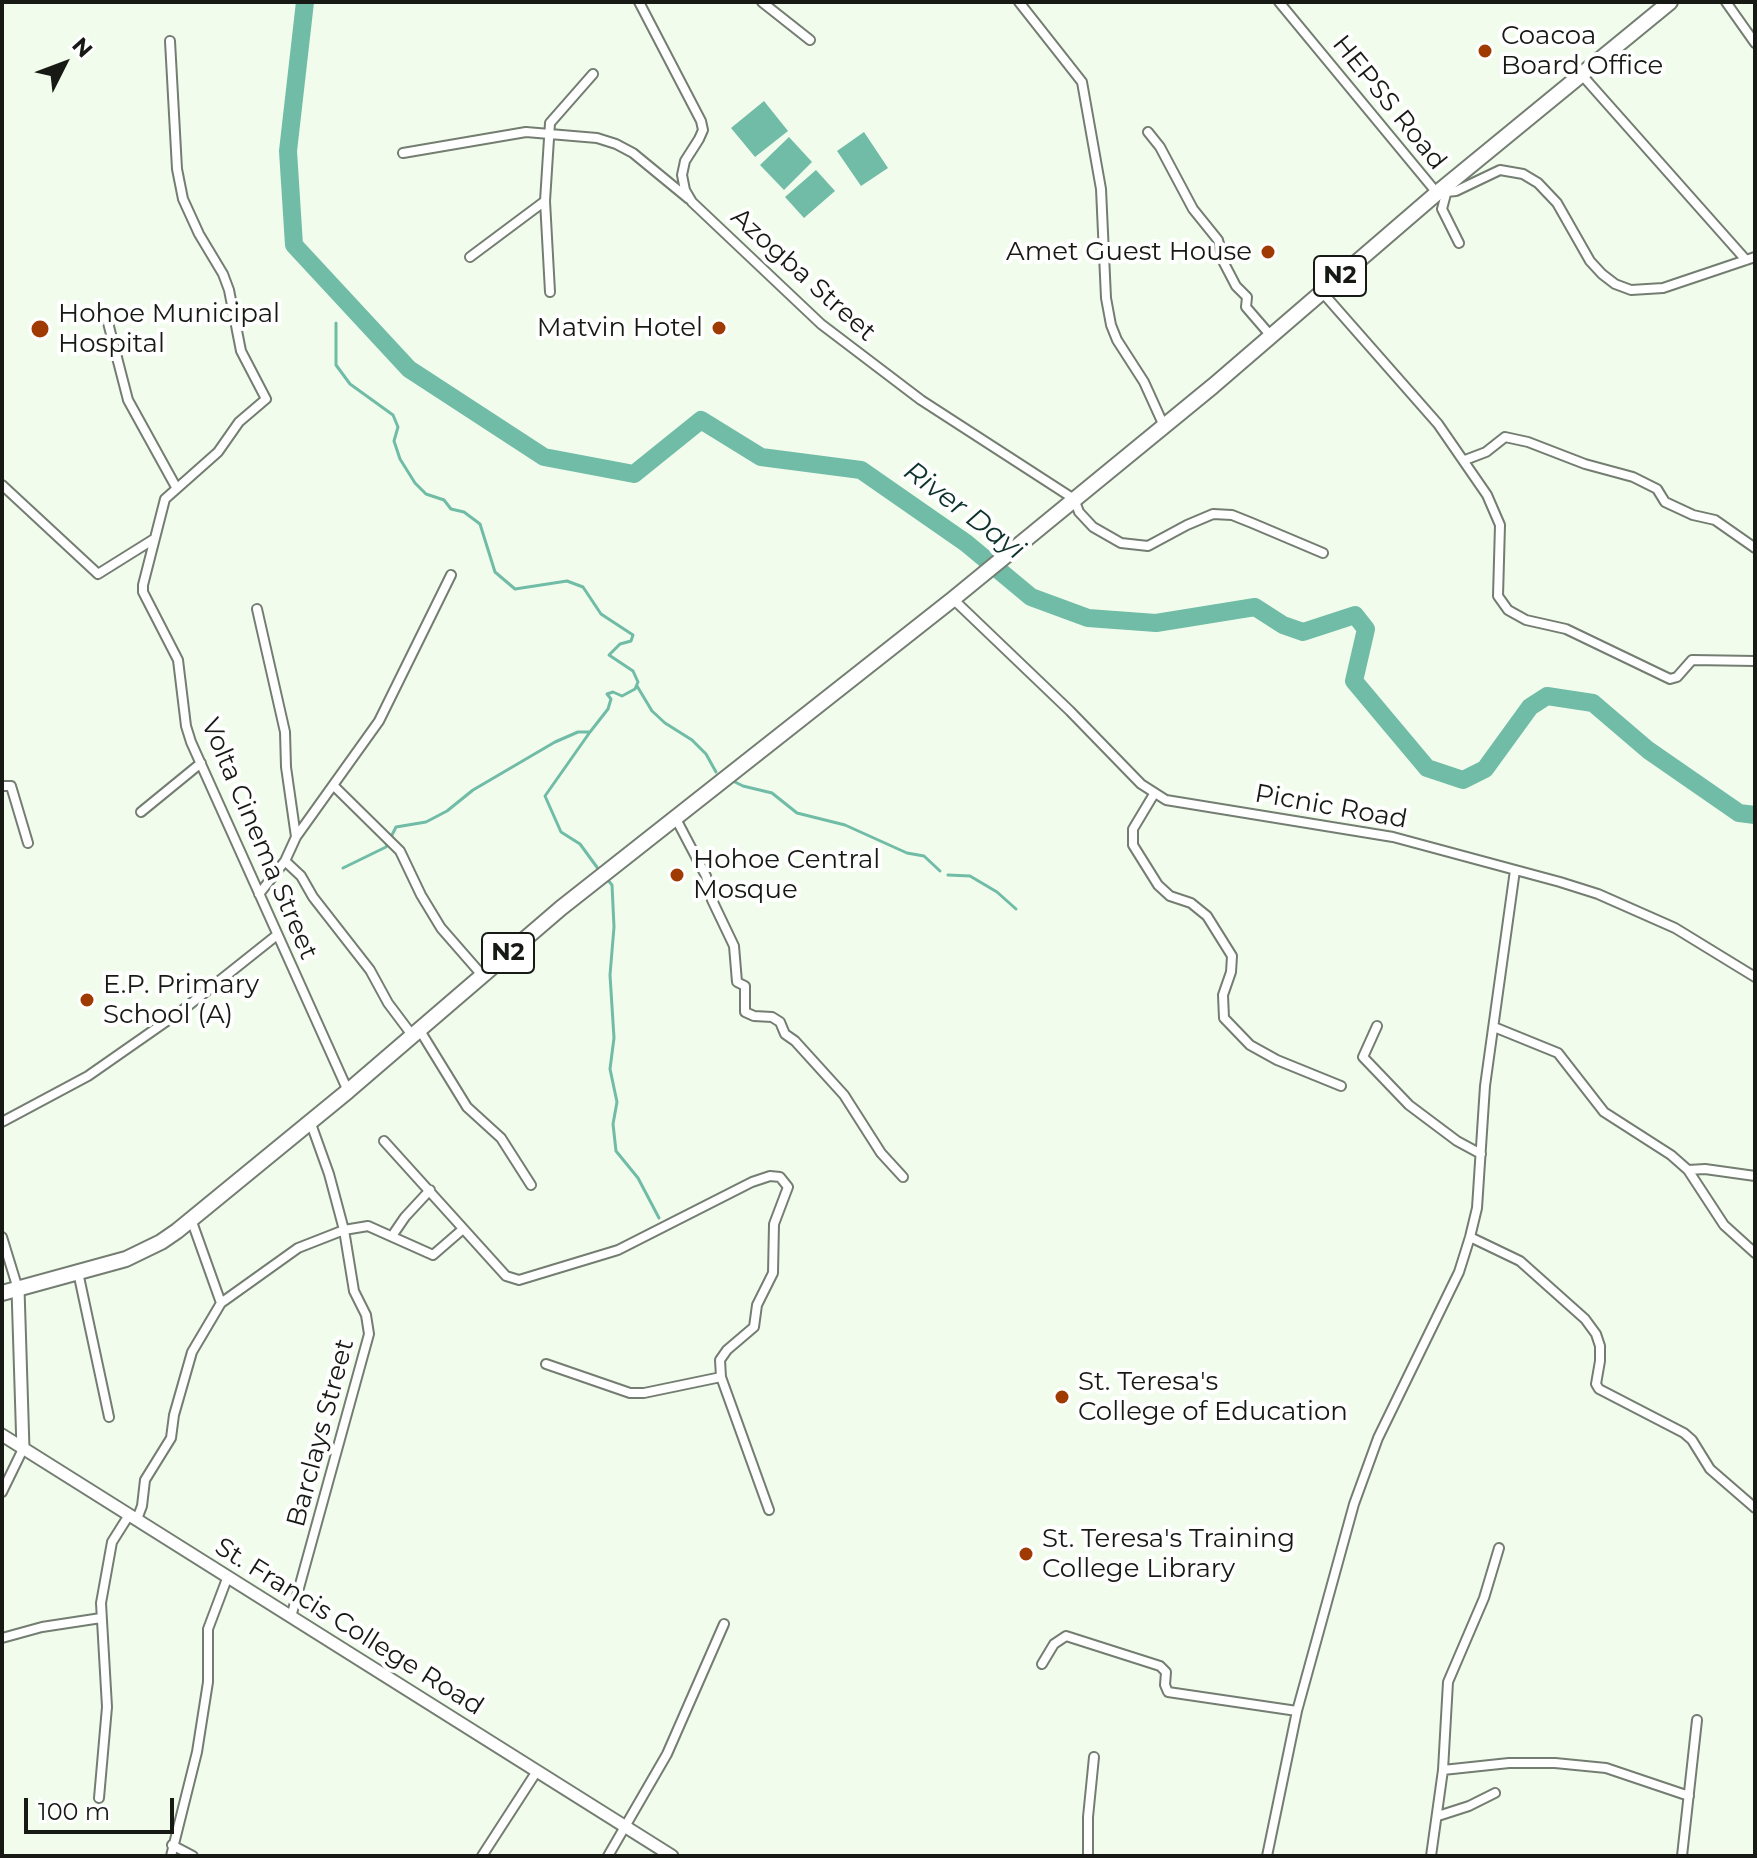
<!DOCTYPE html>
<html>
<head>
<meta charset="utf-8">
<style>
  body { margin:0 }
  #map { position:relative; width:1757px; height:1858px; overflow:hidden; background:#f2fced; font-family:Montserrat,sans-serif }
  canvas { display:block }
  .frame { position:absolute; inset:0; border:4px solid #161914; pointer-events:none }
  .north { position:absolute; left:24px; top:24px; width:80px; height:80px; -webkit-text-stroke:6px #fff; paint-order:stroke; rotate:48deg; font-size:22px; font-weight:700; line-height:32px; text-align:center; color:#161914 }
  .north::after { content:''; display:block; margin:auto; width:28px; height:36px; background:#161914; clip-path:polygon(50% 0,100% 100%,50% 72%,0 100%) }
  .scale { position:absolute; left:24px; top:1798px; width:150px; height:36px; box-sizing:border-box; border:4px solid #161914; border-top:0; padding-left:10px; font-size:24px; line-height:28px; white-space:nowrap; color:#161914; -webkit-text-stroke:6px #fff; paint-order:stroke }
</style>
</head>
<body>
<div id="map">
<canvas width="1757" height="1858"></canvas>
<div class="frame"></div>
<div class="north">N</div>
<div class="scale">100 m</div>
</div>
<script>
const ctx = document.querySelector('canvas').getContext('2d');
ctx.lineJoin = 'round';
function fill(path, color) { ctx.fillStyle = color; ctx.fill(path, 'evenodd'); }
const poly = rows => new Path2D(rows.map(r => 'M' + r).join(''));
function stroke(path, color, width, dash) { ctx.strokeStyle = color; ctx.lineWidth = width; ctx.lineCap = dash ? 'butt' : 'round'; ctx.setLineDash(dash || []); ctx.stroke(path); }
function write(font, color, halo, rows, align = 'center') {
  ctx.font = font + ' Montserrat,sans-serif'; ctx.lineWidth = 8; ctx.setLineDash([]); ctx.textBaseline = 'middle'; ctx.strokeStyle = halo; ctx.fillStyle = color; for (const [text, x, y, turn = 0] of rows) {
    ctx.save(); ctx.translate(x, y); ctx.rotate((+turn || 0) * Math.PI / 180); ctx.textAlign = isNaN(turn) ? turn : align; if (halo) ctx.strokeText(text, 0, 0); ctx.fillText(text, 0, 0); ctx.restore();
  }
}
const water = poly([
  [764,101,788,131,755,157,731,128],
  [864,132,888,168,861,186,837,151],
  [789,137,812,162,784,190,760,165],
  [816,170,835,191,804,218,785,197]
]);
const stream = poly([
  [336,323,336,365,350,384,393,415,398,427,394,441,400,459,415,483,426,494,444,500,451,509,464,512,480,524,495,572,515,589,567,581,583,587,601,614,633,635,631,641,620,644,609,655,633,671,638,682,635,689,622,696,613,692,607,694,611,699,608,709,590,732,578,732,555,742,473,790,447,811,426,822,396,827,386,847,343,868],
  [637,686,652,711,665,723,692,740,706,754,716,772],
  [590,732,545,796,561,832,580,844,599,870],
  [733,781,743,786,772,793,797,813,845,825,907,853,924,856,940,871],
  [948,875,970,876,997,892,1016,909],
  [607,879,612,885,614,927,610,975,614,1038,610,1069,617,1102,613,1124,616,1151,638,1178,659,1218]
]);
const river = poly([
  [305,2,288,151,294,245,409,369,544,457,634,474,701,420,761,457,861,470,966,543,1031,597,1088,618,1156,623,1255,607,1283,625,1303,632,1355,615,1366,629,1354,681,1427,768,1463,780,1485,769,1530,707,1547,696,1593,703,1648,750,1739,813,1755,815]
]);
const street = poly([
  [639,2,701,121,703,130,699,139,685,161,682,175,685,190,692,202,821,324,921,400,1074,499,1079,512,1093,527,1121,543,1148,546,1187,525,1213,514,1232,515,1252,523,1323,553],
  [762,2,810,40],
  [1019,2,1082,82,1101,189,1106,298,1111,325,1117,340,1144,382,1164,426],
  [1279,2,1437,193,1456,191,1500,170,1523,174,1538,183,1557,203,1590,261,1602,274,1615,284,1631,290,1663,288,1755,257],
  [1726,2,1755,43],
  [170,41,177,169,183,199,199,234,223,274,229,290,241,351,266,399,239,422,218,452,165,499,143,585,143,592,178,660,186,726,191,742,348,1091],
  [1581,74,1746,260],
  [1148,132,1160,147,1193,209,1218,240,1224,263,1236,286,1247,297,1246,307,1271,336],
  [403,153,526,132,597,138,616,144,633,153,689,199],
  [1446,194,1442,209,1459,243],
  [470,257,545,201],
  [550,292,545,201,550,123,593,74],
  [1322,292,1438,424,1487,495,1500,525,1498,596,1508,610,1526,620,1566,629,1670,679,1677,677,1692,660,1755,661],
  [106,315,128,400,176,487],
  [1465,460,1486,452,1505,437,1528,442,1585,464,1633,477,1657,489,1665,502,1693,515,1715,520,1755,548],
  [2,485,98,574,154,539],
  [953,599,1070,711,1141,784,1166,800,1393,837,1560,882,1598,894,1675,928,1755,977],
  [257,609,285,732,286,767,296,837,285,861,259,894],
  [2,786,11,786,28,843],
  [334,786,400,851,421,895,441,928,482,975],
  [1154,794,1133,829,1133,845,1158,885,1170,896,1191,903,1207,916,1232,956,1231,972,1223,995,1224,1018,1250,1045,1277,1060,1341,1086],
  [141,812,201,763],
  [675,817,706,876,712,900,734,946,737,982,745,986,745,1012,754,1016,772,1017,780,1022,785,1034,795,1041,844,1095,881,1153,903,1177],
  [296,837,379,721,451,575],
  [285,861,301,876,313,897,370,970,388,1003,412,1035],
  [1377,1026,1363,1057,1409,1105,1457,1141,1481,1154],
  [1494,1027,1558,1053,1604,1112,1671,1155,1688,1170,1724,1225,1755,1253],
  [419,1029,467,1107,501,1138,531,1185],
  [2,1122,88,1076,184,1009,277,935],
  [384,1141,506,1276,519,1280,618,1250,752,1182,770,1176,780,1177,788,1187,774,1224,773,1273,757,1305,754,1327,727,1350,720,1360,721,1377,769,1510],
  [1688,1170,1705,1169,1755,1176],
  [191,1219,221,1303],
  [392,1236,405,1217,430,1190],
  [2,1237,18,1289],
  [1470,1237,1520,1261,1585,1319,1596,1334,1600,1346,1600,1361,1596,1384,1599,1389,1684,1433,1692,1440,1710,1469,1755,1508],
  [78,1272,109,1417],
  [546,1364,630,1393,644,1393,721,1377],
  [2,1492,23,1449],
  [137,1519,142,1506,145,1480,171,1438,174,1415,192,1352,221,1303,298,1248,344,1230,368,1226,433,1255,463,1229],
  [291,1617,369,1334,366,1315,354,1291,344,1230,329,1174,310,1121],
  [2,1638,42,1627,101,1618],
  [1042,1664,1054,1644,1066,1636,1160,1666,1166,1672,1165,1685,1168,1692,1297,1711],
  [1443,1770,1509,1763,1555,1763,1606,1768,1689,1796],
  [99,1798,107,1707,101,1603,112,1542,129,1515],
  [1438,1816,1469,1806,1495,1793],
  [172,1845,193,1856],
  [171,1856,197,1752,208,1682,208,1629,228,1576],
  [482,1856,537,1771],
  [608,1856,667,1754,724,1624],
  [1088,1856,1088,1817,1094,1757],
  [1267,1856,1297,1711,1354,1504,1378,1438,1459,1272,1470,1237,1477,1208,1485,1086,1515,870],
  [1431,1856,1443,1770,1448,1682,1484,1598,1499,1548],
  [1682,1856,1697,1720]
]);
const secondary = poly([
  [18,1289,23,1449],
  [2,1435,672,1856]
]);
const highway = poly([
  [2,1293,126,1259,161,1242,177,1231,348,1091,561,908,953,599,1213,386,1437,193,1670,2]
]);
const markers = [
  [1485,51,8,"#9f3b02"],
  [1268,252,8,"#9f3b02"],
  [719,328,8,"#9f3b02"],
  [40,329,10,"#9f3b02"],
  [677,875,8,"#9f3b02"],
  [87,1000,8,"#9f3b02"],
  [1062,1397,8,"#9f3b02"],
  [1026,1554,8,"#9f3b02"]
];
const shields = [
  [1340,276,52],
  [508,953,52]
];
const shieldNames = [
  ["N2",1340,276],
  ["N2",508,953]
];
const poiNames = [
  ["Coacoa",1501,36],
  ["Board Office",1501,66],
  ["Amet Guest House",1252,252,"right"],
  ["Hohoe Municipal",58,314],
  ["Hospital",58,344],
  ["Matvin Hotel",703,328,"right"],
  ["Hohoe Central",693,860],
  ["Mosque",693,890],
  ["E.P. Primary",103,985],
  ["School (A)",103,1015],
  ["St. Teresa's",1078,1382],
  ["College of Education",1078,1412],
  ["St. Teresa's Training",1042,1539],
  ["College Library",1042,1569]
];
const streetNames = [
  ["HEPSS Road",1389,103,51],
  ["Azogba Street",803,275,42],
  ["Picnic Road",1331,807,10],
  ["Volta Cinema Street",259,839,67],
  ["Barclays Street",321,1433,-75],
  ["St. Francis College Road",349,1627,32]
];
const waterNames = [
  ["River Dayi",964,511,37]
];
fill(water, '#70bca7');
stroke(stream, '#70bca7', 3);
stroke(river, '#70bca7', 18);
stroke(street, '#747d71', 12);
stroke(secondary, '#747d71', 15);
stroke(highway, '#747d71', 18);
stroke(street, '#fff', 8);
stroke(secondary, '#fff', 11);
stroke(highway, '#fff', 14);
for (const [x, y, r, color] of markers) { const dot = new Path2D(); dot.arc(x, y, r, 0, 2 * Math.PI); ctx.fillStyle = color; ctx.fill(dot); stroke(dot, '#fff', 3); }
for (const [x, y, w] of shields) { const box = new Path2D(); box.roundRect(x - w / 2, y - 20, w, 40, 6); ctx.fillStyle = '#fff'; ctx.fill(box); stroke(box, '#161914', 2); }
write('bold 24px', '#161914', null, shieldNames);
write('26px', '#161914', '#fff', poiNames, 'left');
write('26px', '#161914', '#fff', streetNames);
write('italic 28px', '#0d322a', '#fff', waterNames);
</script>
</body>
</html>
